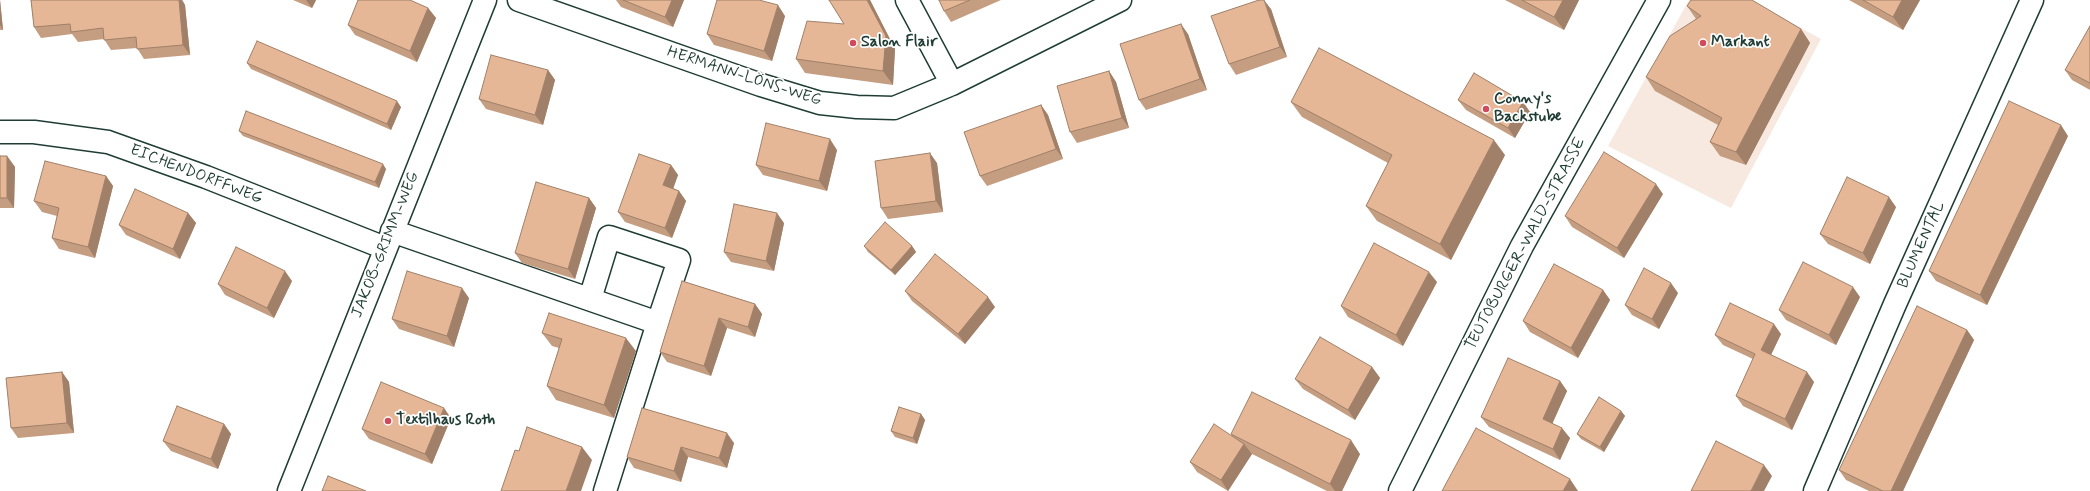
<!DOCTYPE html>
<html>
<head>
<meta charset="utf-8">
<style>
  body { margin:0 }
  canvas { display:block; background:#fff }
</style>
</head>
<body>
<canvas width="2090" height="491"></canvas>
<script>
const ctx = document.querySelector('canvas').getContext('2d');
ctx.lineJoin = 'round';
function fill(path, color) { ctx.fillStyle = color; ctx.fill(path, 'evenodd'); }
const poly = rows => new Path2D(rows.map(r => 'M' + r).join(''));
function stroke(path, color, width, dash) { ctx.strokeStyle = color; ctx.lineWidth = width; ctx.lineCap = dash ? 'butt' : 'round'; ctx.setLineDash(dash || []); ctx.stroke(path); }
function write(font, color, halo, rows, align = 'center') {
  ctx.font = font + ' Mynerve,sans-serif'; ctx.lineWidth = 3.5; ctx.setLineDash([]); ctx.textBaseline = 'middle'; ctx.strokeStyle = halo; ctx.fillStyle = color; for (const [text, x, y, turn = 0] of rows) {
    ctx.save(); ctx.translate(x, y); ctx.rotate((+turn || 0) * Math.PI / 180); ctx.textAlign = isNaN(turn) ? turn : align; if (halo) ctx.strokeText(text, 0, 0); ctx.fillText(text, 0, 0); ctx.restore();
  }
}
const built = poly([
  [1689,0,1749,0,1821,39,1731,208,1608,146]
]);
const minor = poly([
  [519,0,761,85,820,103,857,107,894,108,952,84,1120,0],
  [907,0,952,84],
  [0,132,34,132,108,142,206,177,385,248],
  [392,231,658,323,605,491],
  [590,299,609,237,679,260,658,323],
  [289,491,485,0],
  [1815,491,1895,304,2032,0]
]);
const primary = poly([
  [1400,491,1522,246,1659,0]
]);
const wall = poly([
  [0,0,3,30,0,30],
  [31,0,182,0,185,5,190,55,144,59,137,48,111,50,104,39,78,42,72,34,41,38,34,27],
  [293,0,316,0,312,8],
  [616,0,684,0,673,27,621,7],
  [829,0,870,0,895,49,893,85,805,73,796,59,844,24],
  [939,0,1001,0,951,22,944,11],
  [1505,0,1579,0,1564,30],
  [1849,0,1920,0,1903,30],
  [1687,6,1801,29,1810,43,1746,165,1720,156,1710,142,1718,125,1655,91,1646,77,1696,19],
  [428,8,436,18,417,62,355,35,348,25],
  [1271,9,1287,57,1236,75,1229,64],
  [785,16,772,61,714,45,707,34],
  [2090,26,2090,90,2072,80,2065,70],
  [1188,34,1207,90,1146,110,1139,100],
  [247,63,401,107,391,130,251,69],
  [548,70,555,80,543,125,486,109,479,99],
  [1109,71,1116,82,1129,128,1077,143,1070,132],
  [1458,100,1523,102,1530,112,1515,138,1466,110],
  [1291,102,1505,155,1451,260,1377,221,1366,206,1388,163,1302,117],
  [1041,105,1048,115,1063,159,987,186,980,176],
  [239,131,386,169,379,188,243,136],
  [2068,136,1987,305,1936,281,1929,271],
  [837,150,827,191,763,175,756,165],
  [0,156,7,156,15,167,14,208,0,208],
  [937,163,943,212,888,219,881,208],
  [671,165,678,175,673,188,679,191,686,201,672,238,625,222,618,212],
  [106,176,113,186,95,258,59,249,52,238,57,216,42,212,34,201],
  [1663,194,1624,258,1572,227,1565,216],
  [589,198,596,208,575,279,522,263,515,253],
  [1896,207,1870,264,1828,244,1820,234],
  [188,213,196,223,180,259,126,235,119,225],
  [784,223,774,271,731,262,724,252],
  [864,246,912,246,916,252,895,275,868,252],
  [292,281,274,318,225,295,218,284],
  [682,281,755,304,762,314,755,337,727,328,711,376,667,362,660,352],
  [1437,282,1403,346,1348,317,1341,306],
  [1603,290,1610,300,1578,358,1530,332,1523,321],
  [905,291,995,307,965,344,912,301],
  [1678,293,1659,329,1632,315,1625,305],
  [1860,297,1836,345,1786,320,1779,310],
  [469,298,454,347,399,329,392,319],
  [1967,330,1974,340,1903,491,1869,491,1846,480,1839,470],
  [542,333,636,351,614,418,556,400,547,386,559,348,552,346],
  [1781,334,1771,355,1814,382,1792,430,1743,406,1736,396,1753,359,1723,345,1715,335],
  [1372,367,1380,378,1355,420,1303,389,1295,379],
  [62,372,69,382,74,433,18,438,11,428],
  [1560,381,1567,391,1552,423,1570,438,1560,460,1489,427,1481,417],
  [642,408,734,443,727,468,688,457,681,482,634,468,627,457],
  [1621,411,1625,416,1604,452,1581,439,1577,434],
  [921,414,925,420,917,444,895,437,891,431],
  [451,418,432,464,369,439,362,429],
  [224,424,231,434,218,469,171,451,163,441],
  [1231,434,1360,454,1342,491,1327,491,1250,453,1252,454,1228,491,1197,472,1190,462,1232,436]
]);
const shadedWall = poly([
  [0,0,3,30,0,25],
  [179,0,182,0,185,5,190,55,183,45],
  [306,0,316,0,312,8],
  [672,0,684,0,673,27,665,17],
  [867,0,870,0,895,49,893,85,883,71],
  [1264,0,1271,9,1287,57,1280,47],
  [1563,0,1579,0,1564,30,1554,17],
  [1902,0,1920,0,1903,30,1893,17],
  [778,5,785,16,772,61,764,51],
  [428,8,436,18,417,62,410,51],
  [1181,24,1188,34,1207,90,1200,79],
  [1801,29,1810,43,1746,165,1736,152],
  [548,70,555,80,543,125,535,115],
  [1109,71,1116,82,1129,128,1122,118],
  [397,101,401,107,391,130,387,124],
  [1523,102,1530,112,1515,138,1508,128],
  [1041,105,1048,115,1063,159,1056,149],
  [2061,125,2068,136,1987,305,1980,295],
  [830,139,837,150,827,191,819,181],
  [1494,140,1505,155,1451,260,1440,244],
  [930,153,937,163,943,212,936,201],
  [7,156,15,167,14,208,7,198],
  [383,164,386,169,379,188,375,182],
  [671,165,678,175,671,195,663,185],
  [106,176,113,186,95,258,88,247],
  [1656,184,1663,194,1624,258,1617,248],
  [679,191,686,201,672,238,665,228],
  [1889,197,1896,207,1870,264,1863,253],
  [589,198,596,208,575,279,568,269],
  [188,213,196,223,180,259,173,249],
  [777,213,784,223,774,271,766,261],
  [912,246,916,252,895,275,891,270],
  [285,271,292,281,274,318,267,308],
  [1429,272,1437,282,1403,346,1396,335],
  [1671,283,1678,293,1659,329,1652,319],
  [1853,287,1860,297,1836,345,1829,335],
  [462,288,469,298,454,347,447,336],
  [1603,290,1610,300,1578,358,1571,348],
  [988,297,995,307,965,344,958,334],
  [755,304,762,314,755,337,748,327],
  [719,318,727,328,711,376,704,366],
  [1774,324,1781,334,1768,361,1761,350],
  [1967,330,1974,340,1903,491,1891,491],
  [626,338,636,351,614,418,604,405],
  [1372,367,1380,378,1355,420,1348,410],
  [62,372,69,382,74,433,67,423],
  [1807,372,1814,382,1792,430,1785,419],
  [1560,381,1567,391,1550,429,1543,419],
  [444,408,451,418,432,464,425,454],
  [1621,411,1625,416,1604,452,1600,447],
  [921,414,925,420,917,444,913,438],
  [224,424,231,434,218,469,211,459],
  [1562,428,1570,438,1560,460,1553,449],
  [727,433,734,443,727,468,719,458],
  [1351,440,1360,454,1342,491,1335,491,1330,484],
  [1244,444,1252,454,1228,491,1221,480],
  [582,447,592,460,581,491,566,491],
  [681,447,688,457,681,482,674,471],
  [1764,465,1772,476,1764,491,1751,491],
  [1570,479,1578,491,1563,491]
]);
const building = poly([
  [31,0,179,0,183,45,137,49,136,37,104,40,103,28,71,32,70,24,34,27,31,0],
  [358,0,410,0,428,8,410,51,348,25,358,0],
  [623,0,672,0,665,17,623,0],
  [717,0,759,0,778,5,764,51,707,34,717,0],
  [829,0,867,0,886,36,883,71,796,59,807,21,844,24,829,0],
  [939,0,970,0,944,11,939,0],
  [1259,0,1264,0,1280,47,1229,64,1211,16,1259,0],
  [1522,0,1563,0,1554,17,1522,0],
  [1691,0,1752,0,1801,29,1736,152,1710,142,1722,118,1646,77,1670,36,1701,16,1687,6,1691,0],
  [1863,0,1902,0,1893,17,1863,0],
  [1181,24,1200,79,1139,100,1120,44,1181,24],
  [2090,26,2090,83,2065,70,2090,26],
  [257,41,397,101,387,124,247,63,257,41],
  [1319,48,1494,140,1440,244,1366,206,1392,155,1291,102,1319,48],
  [491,55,548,70,535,115,479,99,491,55],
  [1109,71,1122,118,1070,132,1057,86,1109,71],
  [1474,73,1523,102,1508,128,1458,100,1474,73],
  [2009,101,2061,125,1980,295,1929,271,2009,101],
  [1041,105,1056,149,980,176,964,132,1041,105],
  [246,111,383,164,375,182,239,131,246,111],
  [766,123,830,139,819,181,756,165,766,123],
  [1604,152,1656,184,1617,248,1565,216,1604,152],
  [930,153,936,201,881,208,875,161,930,153],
  [639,154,671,165,663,185,679,191,665,228,618,212,639,154],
  [0,156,7,156,7,198,0,198,0,156],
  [45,161,106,176,88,247,52,238,59,208,34,201,45,161],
  [1847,177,1889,197,1863,253,1820,234,1847,177],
  [536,182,589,198,568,269,515,253,536,182],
  [135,189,188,213,173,249,119,225,135,189],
  [734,204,777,213,766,261,724,252,734,204],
  [885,222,912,246,891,270,864,246,885,222],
  [1374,243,1429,272,1396,335,1341,306,1374,243],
  [236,247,285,271,267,308,218,284,236,247],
  [935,254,988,297,958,334,905,291,935,254],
  [1803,262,1853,287,1829,335,1779,310,1803,262],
  [1554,264,1603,290,1571,348,1523,321,1554,264],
  [1644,268,1671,283,1652,319,1625,305,1644,268],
  [407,271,462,288,447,336,392,319,407,271],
  [682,281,755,304,748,327,719,318,704,366,660,352,682,281],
  [1730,303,1774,324,1761,350,1807,372,1785,419,1736,396,1755,354,1715,335,1730,303],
  [1917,306,1967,330,1891,491,1883,491,1839,470,1917,306],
  [549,313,626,338,604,405,547,386,562,339,542,333,549,313],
  [1320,337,1372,367,1348,410,1295,379,1320,337],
  [1508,358,1560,381,1543,419,1562,428,1553,449,1481,417,1508,358],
  [62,372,67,423,11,428,6,378,62,372],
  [381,382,444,408,425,454,362,429,381,382],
  [1252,392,1351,440,1330,484,1231,434,1252,392],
  [1599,397,1621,411,1600,447,1577,434,1599,397],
  [177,406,224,424,211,459,163,441,177,406],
  [899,407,921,414,913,438,891,431,899,407],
  [642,408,727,433,719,458,681,447,674,471,627,457,642,408],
  [1214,424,1244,444,1221,480,1190,462,1214,424],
  [527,427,582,447,566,491,501,491,515,450,519,451,527,427],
  [1476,428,1570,479,1563,491,1442,491,1476,428],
  [1716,441,1764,465,1751,491,1691,491,1716,441],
  [328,476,366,491,322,491,328,476]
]);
const markers = [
  [853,43,4,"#d1495b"],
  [1703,43,4,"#d1495b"],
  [1486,109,4,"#d1495b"],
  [388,421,4,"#d1495b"]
];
const poiNames = [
  ["Salon Flair",861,43],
  ["Markant",1711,43],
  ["Conny's",1494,100],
  ["Backstube",1494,118],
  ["Textilhaus Roth",396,421]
];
const streetNames = [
  ["HERMANN-LÖNS-WEG",744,77,18],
  ["EICHENDORFFWEG",196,175,21],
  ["TEUTOBURGER-WALD-STRASSE",1526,244,-62],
  ["JAKOB-GRIMM-WEG",386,245,-68],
  ["BLUMENTAL",1922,245,-66]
];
fill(built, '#f7e9e0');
stroke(minor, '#1f3d34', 25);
stroke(primary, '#1f3d34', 25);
stroke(minor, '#fff', 22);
stroke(primary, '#fff', 22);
fill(wall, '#c59d81');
fill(shadedWall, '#a08069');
fill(building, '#e5b796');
stroke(building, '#a08069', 1);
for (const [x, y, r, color] of markers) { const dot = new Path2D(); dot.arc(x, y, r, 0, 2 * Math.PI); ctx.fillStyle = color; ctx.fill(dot); stroke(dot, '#fff', 1.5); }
write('bold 16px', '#1f3d34', '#fff', poiNames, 'left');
write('16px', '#1f3d34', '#fff', streetNames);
</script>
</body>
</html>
